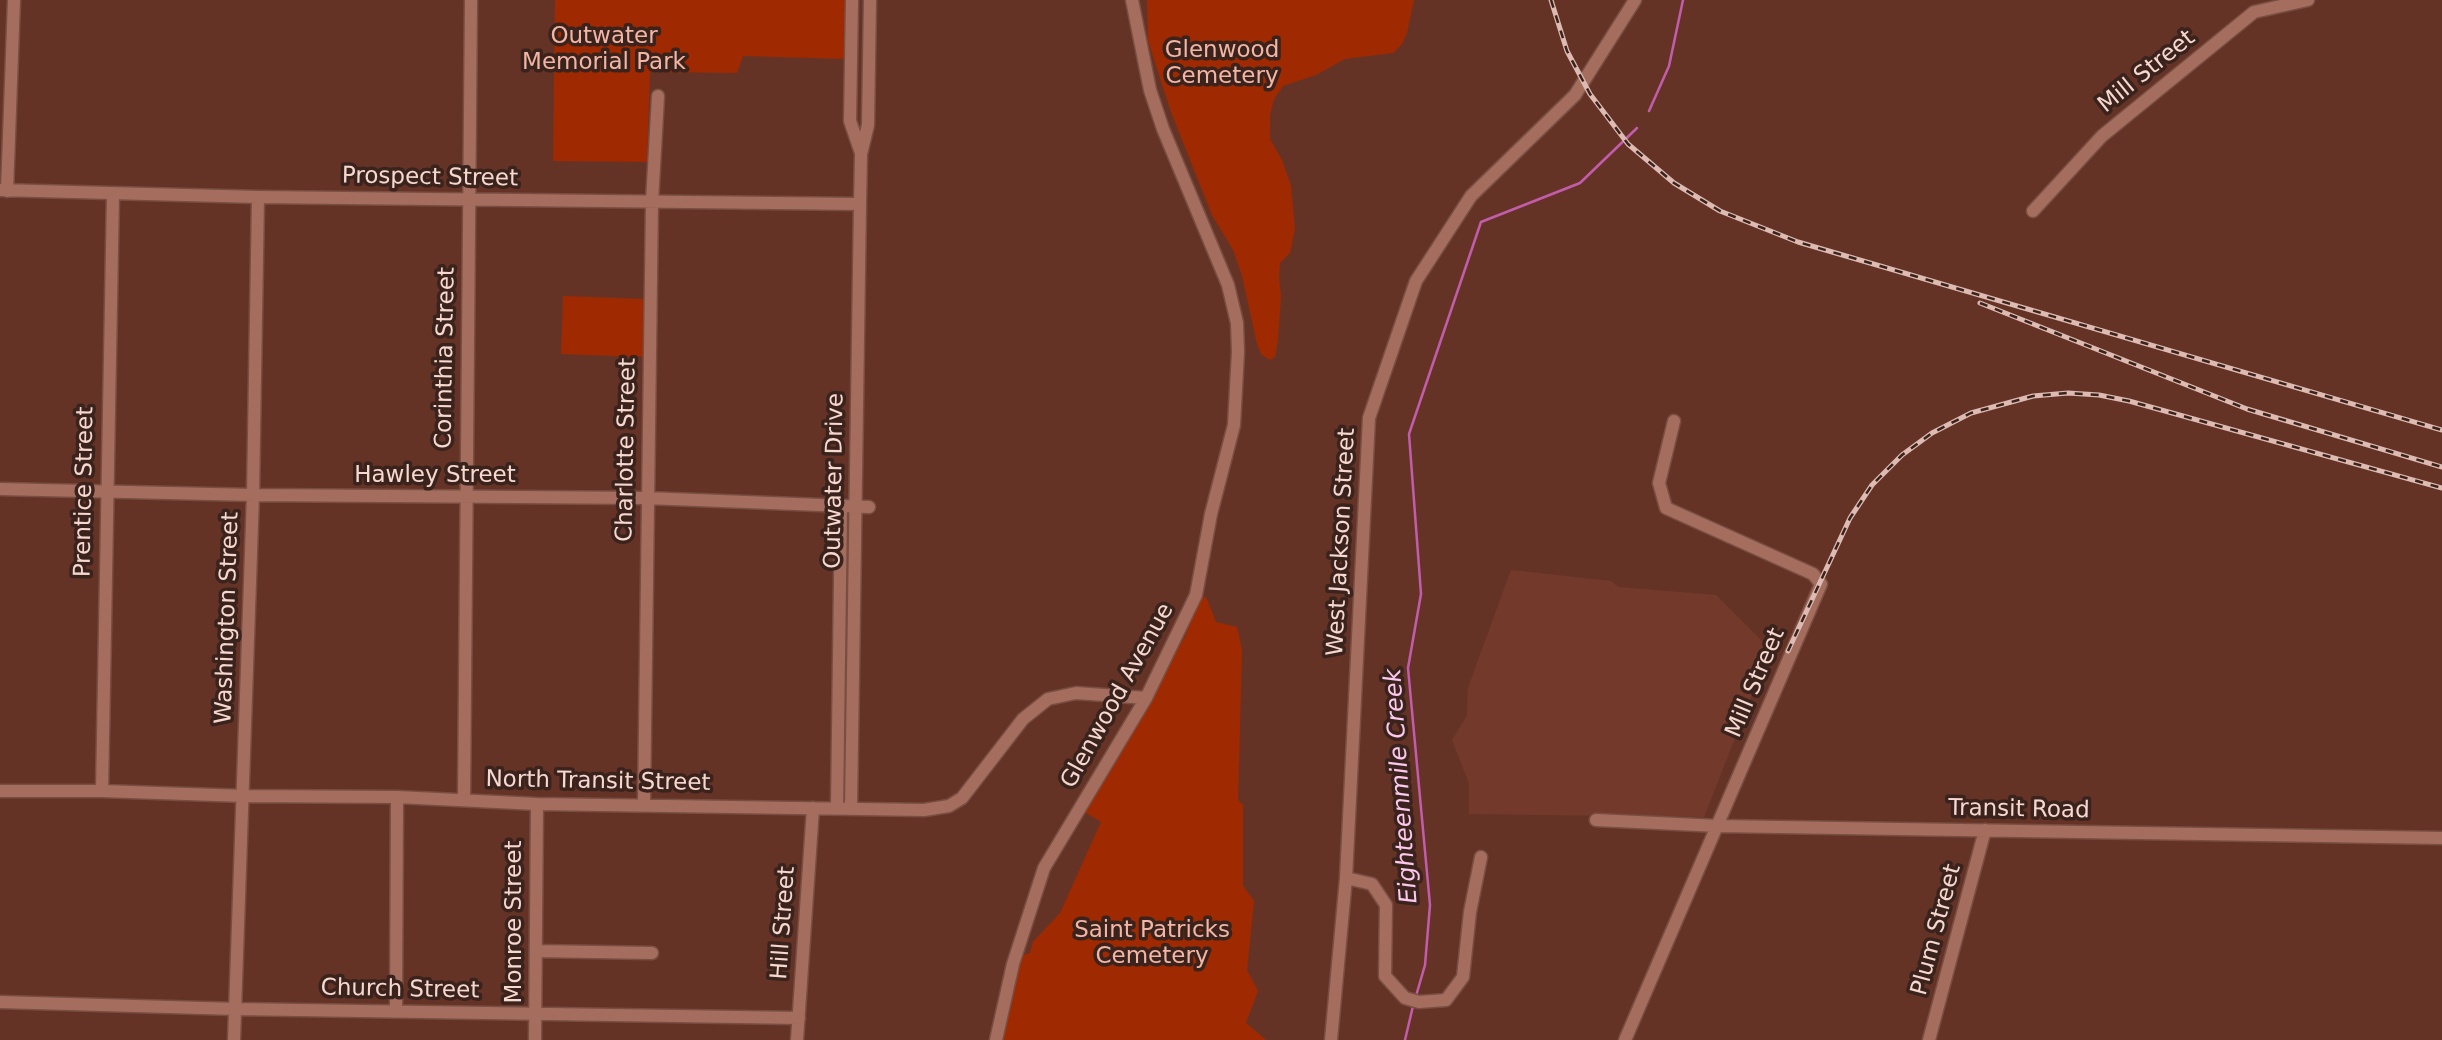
<!DOCTYPE html>
<html>
<head>
<meta charset="utf-8">
<style>
  body { margin:0 }
  canvas { display:block; background:#653326 }
</style>
</head>
<body>
<canvas width="2442" height="1040"></canvas>
<script>
const ctx = document.querySelector('canvas').getContext('2d');
ctx.lineJoin = 'round';
function fill(path, color) { ctx.fillStyle = color; ctx.fill(path, 'evenodd'); }
const poly = rows => new Path2D(rows.map(r => 'M' + r).join(''));
function stroke(path, color, width, dash) { ctx.strokeStyle = color; ctx.lineWidth = width; ctx.lineCap = dash ? 'butt' : 'round'; ctx.setLineDash(dash || []); ctx.stroke(path); }
function write(font, color, halo, rows, align = 'center') {
  ctx.font = font + ' "DejaVu Sans",sans-serif'; ctx.lineWidth = 7; ctx.setLineDash([]); ctx.textBaseline = 'middle'; ctx.strokeStyle = halo; ctx.fillStyle = color; for (const [text, x, y, turn = 0] of rows) {
    ctx.save(); ctx.translate(x, y); ctx.rotate((+turn || 0) * Math.PI / 180); ctx.textAlign = isNaN(turn) ? turn : align; if (halo) ctx.strokeText(text, 0, 0); ctx.fillText(text, 0, 0); ctx.restore();
  }
}
const built = poly([
  [1511,570,1611,581,1618,587,1716,595,1770,649,1704,817,1469,814,1469,783,1452,740,1467,716,1468,688]
]);
const green = poly([
  [555,0,846,0,845,59,743,56,737,73,650,72,647,162,553,161],
  [1147,0,1414,0,1407,33,1402,44,1393,53,1345,59,1316,75,1283,86,1274,99,1270,115,1270,139,1282,160,1291,186,1295,229,1290,253,1280,263,1279,278,1281,296,1278,339,1275,357,1270,360,1261,354,1257,344,1242,276,1233,250,1212,215,1171,112,1148,41],
  [563,296,644,299,643,357,561,354],
  [1206,597,1216,622,1237,627,1242,650,1238,800,1243,805,1243,886,1254,901,1247,970,1258,991,1246,1023,1266,1040,999,1040,1020,956,1030,953,1033,942,1060,913,1101,822,1083,811,1186,635,1198,598]
]);
const stream = poly([
  [1649,111,1669,66,1683,0],
  [1416,996,1425,965,1430,905,1408,668,1421,594,1409,434,1481,222,1580,183,1637,128],
  [1405,1040,1413,1006]
]);
const minor = poly([
  [852,0,850,121,861,153],
  [0,190,258,197,860,204],
  [7,191,14,0],
  [2033,211,2102,136,2254,12,2308,0],
  [0,489,253,495,647,498,869,507],
  [0,791,102,791,244,796,397,797,537,804,924,810,949,806,962,798,1023,719,1048,699,1076,693,1146,698],
  [102,791,113,194],
  [464,800,471,0],
  [644,804,652,202,658,96],
  [837,808,841,507],
  [851,808,860,204,861,154,868,125,870,0],
  [1596,820,1718,826,2442,838],
  [1346,878,1372,884,1386,905,1385,976,1405,998,1419,1002,1446,1000,1463,977,1470,912,1481,857],
  [536,951,652,953],
  [0,1002,236,1009,799,1018],
  [396,1010,397,797],
  [234,1040,253,495,258,197],
  [535,1040,537,804],
  [797,1040,813,808],
  [996,1040,1013,964,1044,868,1146,698,1196,595,1211,514,1234,425,1238,352,1237,323,1228,285,1163,129,1150,90,1132,0],
  [1331,1040,1346,878,1369,418,1416,281,1471,196,1575,95,1635,0],
  [1625,1040,1821,584,1813,574,1666,508,1659,483,1674,421],
  [1929,1040,1985,830]
]);
const rail = poly([
  [1551,0,1567,51,1590,94,1628,144,1674,183,1720,211,1798,242,2442,430],
  [1980,303,2247,409,2442,467],
  [1788,651,1850,518,1872,485,1902,455,1932,433,1971,413,2033,396,2068,393,2099,395,2129,401,2442,488]
]);
const parkNames = [
  ["Outwater",604,37],
  ["Memorial Park",604,63],
  ["Glenwood",1222,51],
  ["Cemetery",1222,77],
  ["Saint Patricks",1152,931],
  ["Cemetery",1152,957]
];
const streetNames = [
  ["Mill Street",2147,72,-39],
  ["Prospect Street",430,178,1],
  ["Corinthia Street",446,358,-89],
  ["Charlotte Street",627,450,-89],
  ["Hawley Street",435,476],
  ["Outwater Drive",835,481,-89],
  ["Prentice Street",85,492,-89],
  ["West Jackson Street",1342,542,-87],
  ["Washington Street",228,618,-88],
  ["Mill Street",1756,683,-67],
  ["Glenwood Avenue",1118,696,-61],
  ["North Transit Street",598,782,1],
  ["Transit Road",2019,810,1],
  ["Monroe Street",515,922,-90],
  ["Hill Street",784,923,-86],
  ["Plum Street",1937,930,-75],
  ["Church Street",400,990,1]
];
const waterNames = [
  ["Eighteenmile Creek",1402,786,-94]
];
fill(built, '#733a2b');
fill(green, '#9f2900');
stroke(stream, '#c25dac', 2.5);
stroke(minor, '#784e43', 15);
stroke(minor, '#a56d5e', 12);
stroke(rail, '#debbb2', 5);
stroke(rail, '#3a231c', 2.5, [8]);
write('23px', '#f3b5a4', '#3a231c', parkNames);
write('23px', '#f7d8cf', '#3a231c', streetNames);
write('italic 24px', '#fcc8ee', '#3a231c', waterNames);
</script>
</body>
</html>
